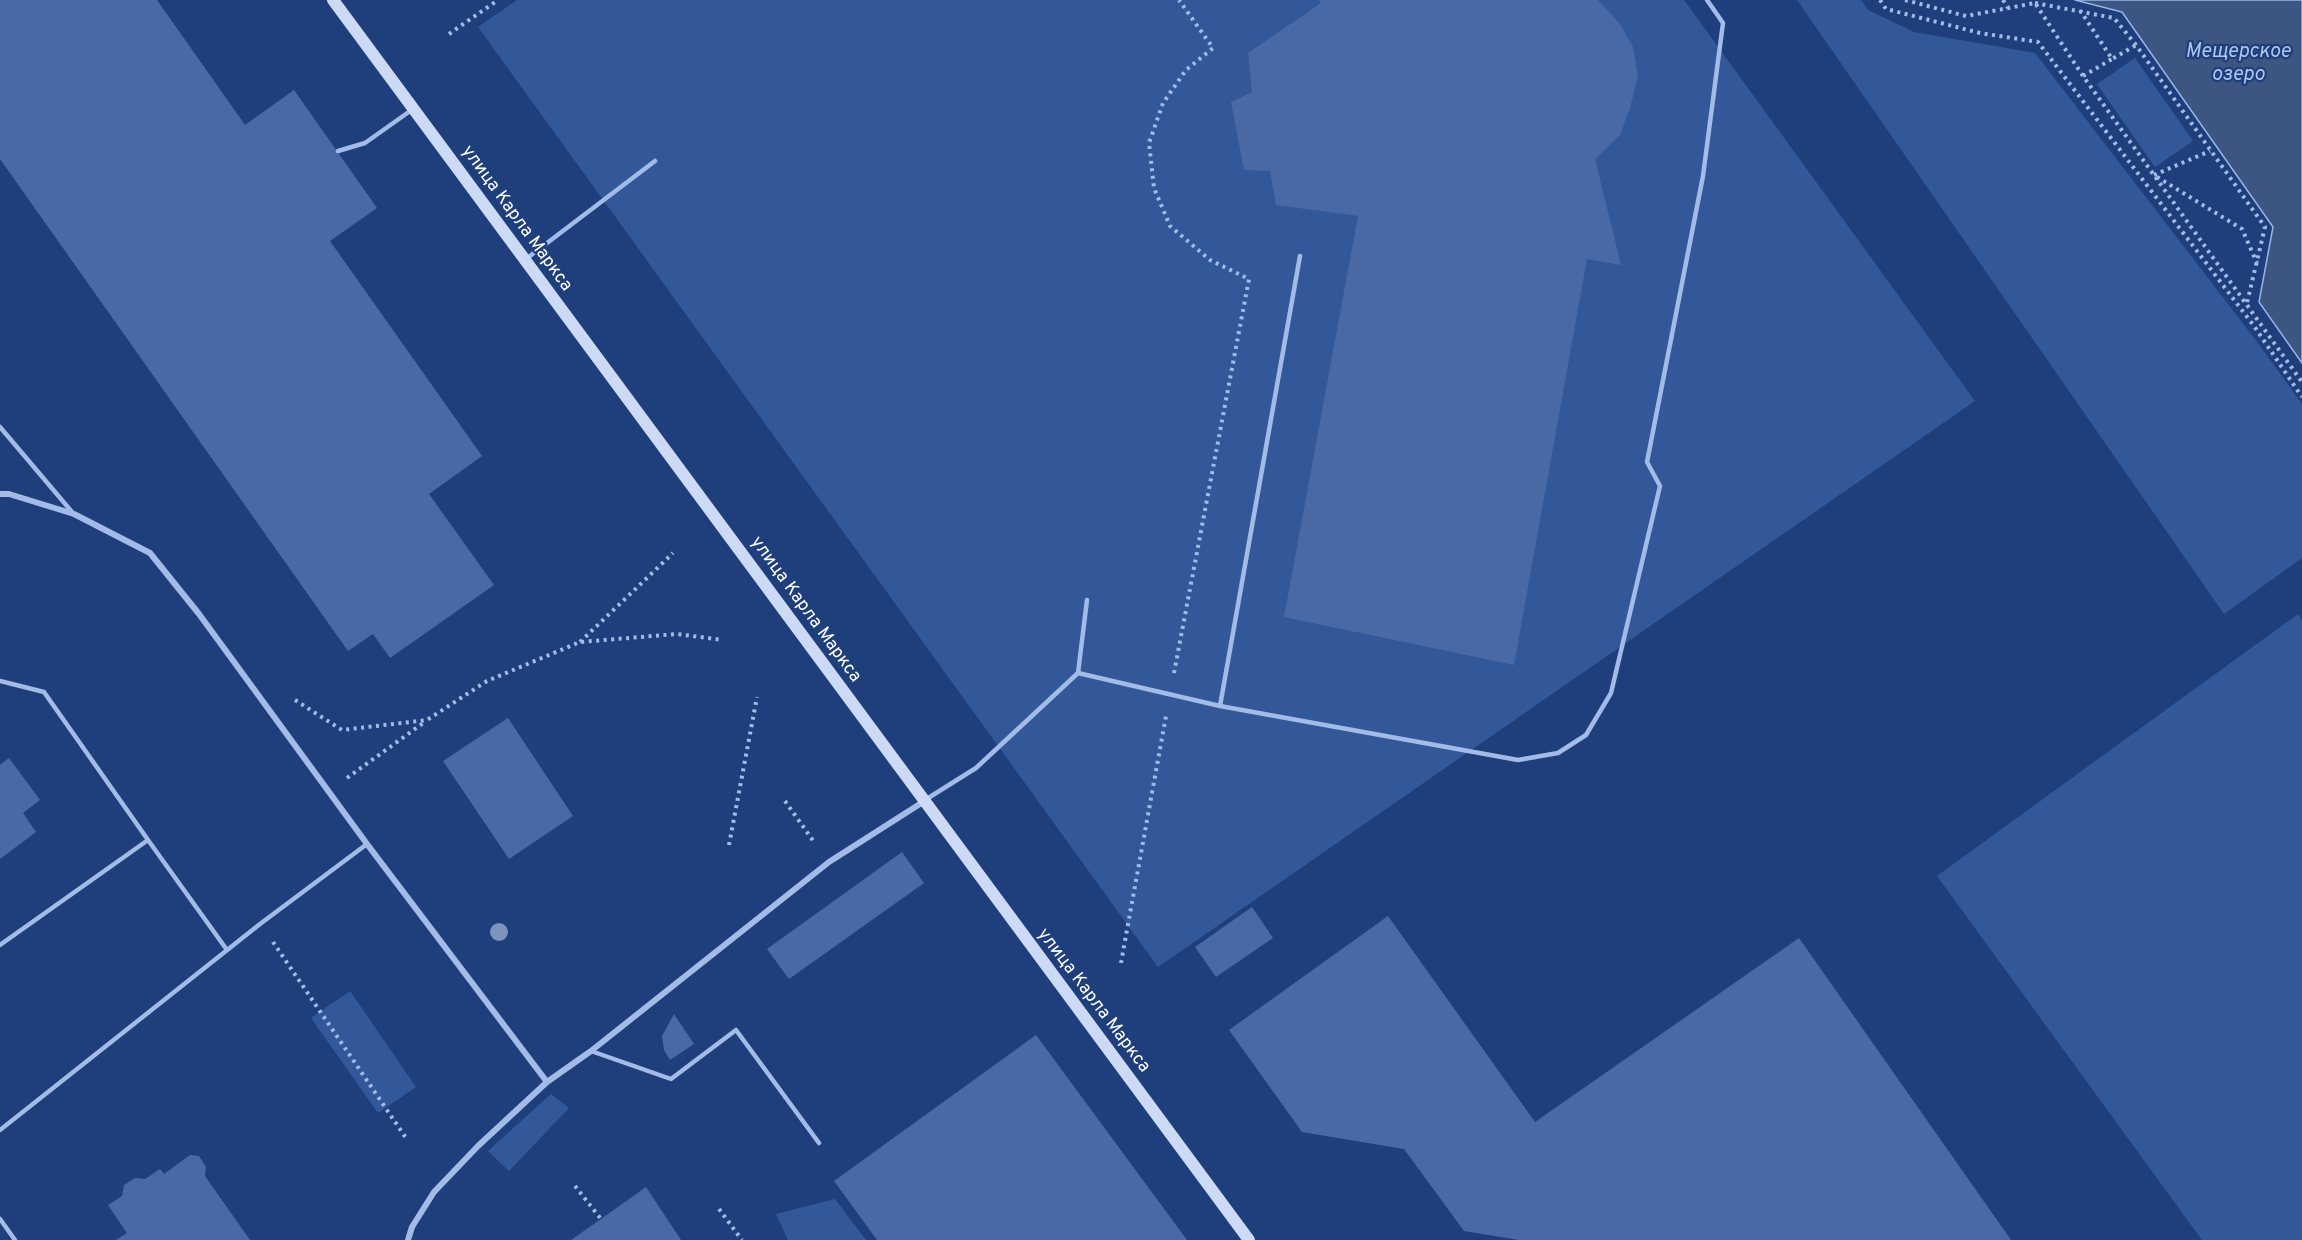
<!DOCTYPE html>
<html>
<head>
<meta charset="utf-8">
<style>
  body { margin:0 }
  canvas { display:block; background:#1f3f7c }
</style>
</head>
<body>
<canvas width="2302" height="1240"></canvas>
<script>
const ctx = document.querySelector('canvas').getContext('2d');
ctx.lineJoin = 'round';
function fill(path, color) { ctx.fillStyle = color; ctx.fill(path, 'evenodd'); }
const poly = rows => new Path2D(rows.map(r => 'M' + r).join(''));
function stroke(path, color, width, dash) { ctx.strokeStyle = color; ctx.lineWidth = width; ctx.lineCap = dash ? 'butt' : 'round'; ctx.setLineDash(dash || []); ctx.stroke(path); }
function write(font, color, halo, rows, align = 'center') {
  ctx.font = font + ' Overpass,sans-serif'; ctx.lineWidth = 4.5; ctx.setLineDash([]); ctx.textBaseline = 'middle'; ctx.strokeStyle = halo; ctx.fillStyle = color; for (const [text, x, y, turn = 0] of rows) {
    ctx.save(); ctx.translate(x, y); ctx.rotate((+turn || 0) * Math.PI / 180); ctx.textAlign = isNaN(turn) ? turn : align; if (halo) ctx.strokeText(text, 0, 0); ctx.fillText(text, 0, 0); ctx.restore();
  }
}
const green = poly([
  [517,0,1684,0,1975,401,1158,967,478,27],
  [1797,0,1861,0,1868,10,1914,32,2035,53,2258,343,2302,404,2302,558,2224,614],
  [2135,58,2193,141,2155,167,2097,84],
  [2298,614,2302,620,2302,1240,2202,1240,1937,876],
  [350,991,416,1087,378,1113,311,1018],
  [551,1094,569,1108,509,1171,488,1151],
  [835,1199,866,1240,788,1240,776,1214]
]);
const water = poly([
  [2075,0,2302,0,2302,363,2259,302,2273,227,2122,12,2075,0]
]);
const building = poly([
  [0,0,157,0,245,125,294,90,377,208,330,241,482,456,429,494,494,585,390,658,373,634,348,651,0,159],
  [1319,0,1598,0,1620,24,1633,47,1638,76,1630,108,1620,135,1595,159,1621,265,1587,259,1514,665,1284,617,1358,216,1276,205,1270,171,1244,170,1231,102,1252,92,1248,53,1321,3],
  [508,718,573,816,509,859,443,761],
  [9,758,40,800,23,813,36,832,0,859,0,765],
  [902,852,924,883,789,979,767,949],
  [1252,907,1273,938,1216,977,1195,947],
  [1388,916,1535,1122,1799,938,2011,1240,1519,1240,1464,1231,1404,1149,1302,1132,1229,1030],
  [674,1014,694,1044,670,1060,664,1050,662,1036],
  [1036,1035,1187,1240,877,1240,834,1181],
  [190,1155,199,1156,206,1167,205,1176,250,1240,116,1240,127,1233,108,1205,122,1196,124,1185,135,1178,145,1179,160,1169,164,1174],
  [646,1187,681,1240,571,1240,601,1219]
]);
const path = poly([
  [1880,0,1886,9,1980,33,2038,42,2254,326,2302,397],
  [1905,0,1966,16,2035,3,2083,76,2302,382],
  [2003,0,2008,8],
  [2035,3,2114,18,2136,45,2265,227,2247,303],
  [2080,10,2112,59,2136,45],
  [449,34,498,0],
  [2083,76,2112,59],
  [2154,175,2210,151],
  [2157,177,2242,229,2257,263],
  [580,642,673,553],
  [1174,673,1249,279,1210,260,1170,226,1154,188,1149,143,1163,103,1186,70,1213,48,1179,0],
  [295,700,342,730,427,720,487,681,580,642,677,634,723,640],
  [347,778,426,721],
  [785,801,814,842],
  [729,845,757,697],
  [273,942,406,1138],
  [1121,963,1166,716],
  [575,1186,601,1219],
  [719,1209,742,1240]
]);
const service = poly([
  [338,151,365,143,413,109],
  [526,259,655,161],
  [0,427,72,512],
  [1078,673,1220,706,1518,760,1558,753,1586,735,1611,693,1660,486,1647,462,1703,176,1723,23,1707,0],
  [0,681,44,692,148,840,0,945],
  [1220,706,1300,256],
  [925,800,976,768,1078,673,1087,600],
  [148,840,227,950],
  [591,1051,671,1079,736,1030,819,1143],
  [0,1130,260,924,367,844],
  [0,1219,15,1240]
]);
const minor = poly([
  [0,494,9,494,74,514,150,553,199,614,367,844,547,1082],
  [408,1240,412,1227,434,1192,478,1146,547,1082,591,1051,829,862,923,802]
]);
const secondary = poly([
  [333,0,1249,1240]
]);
const trees = [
  [499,932]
];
const streetNames = [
  ["улица Карла Маркса",516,219,54],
  ["улица Карла Маркса",805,610,54],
  ["улица Карла Маркса",1093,1001,53]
];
const waterNames = [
  ["Мещерское",2238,53],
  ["озеро",2238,76]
];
fill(green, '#32589a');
fill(water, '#3d5581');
stroke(water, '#95b4e8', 1.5);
fill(building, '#4869a6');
stroke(path, '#a2bbe7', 4, [3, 4.5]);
stroke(service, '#a2bbe7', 4.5);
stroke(minor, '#a2bbe7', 6);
stroke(secondary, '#ccdaf5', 12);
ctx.fillStyle = '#7a93bf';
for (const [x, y] of trees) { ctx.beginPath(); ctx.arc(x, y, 9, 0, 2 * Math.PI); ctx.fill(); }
write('18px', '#fff', '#1f3f7c', streetNames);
write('italic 20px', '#adc5ef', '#1f3f7c', waterNames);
</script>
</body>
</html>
